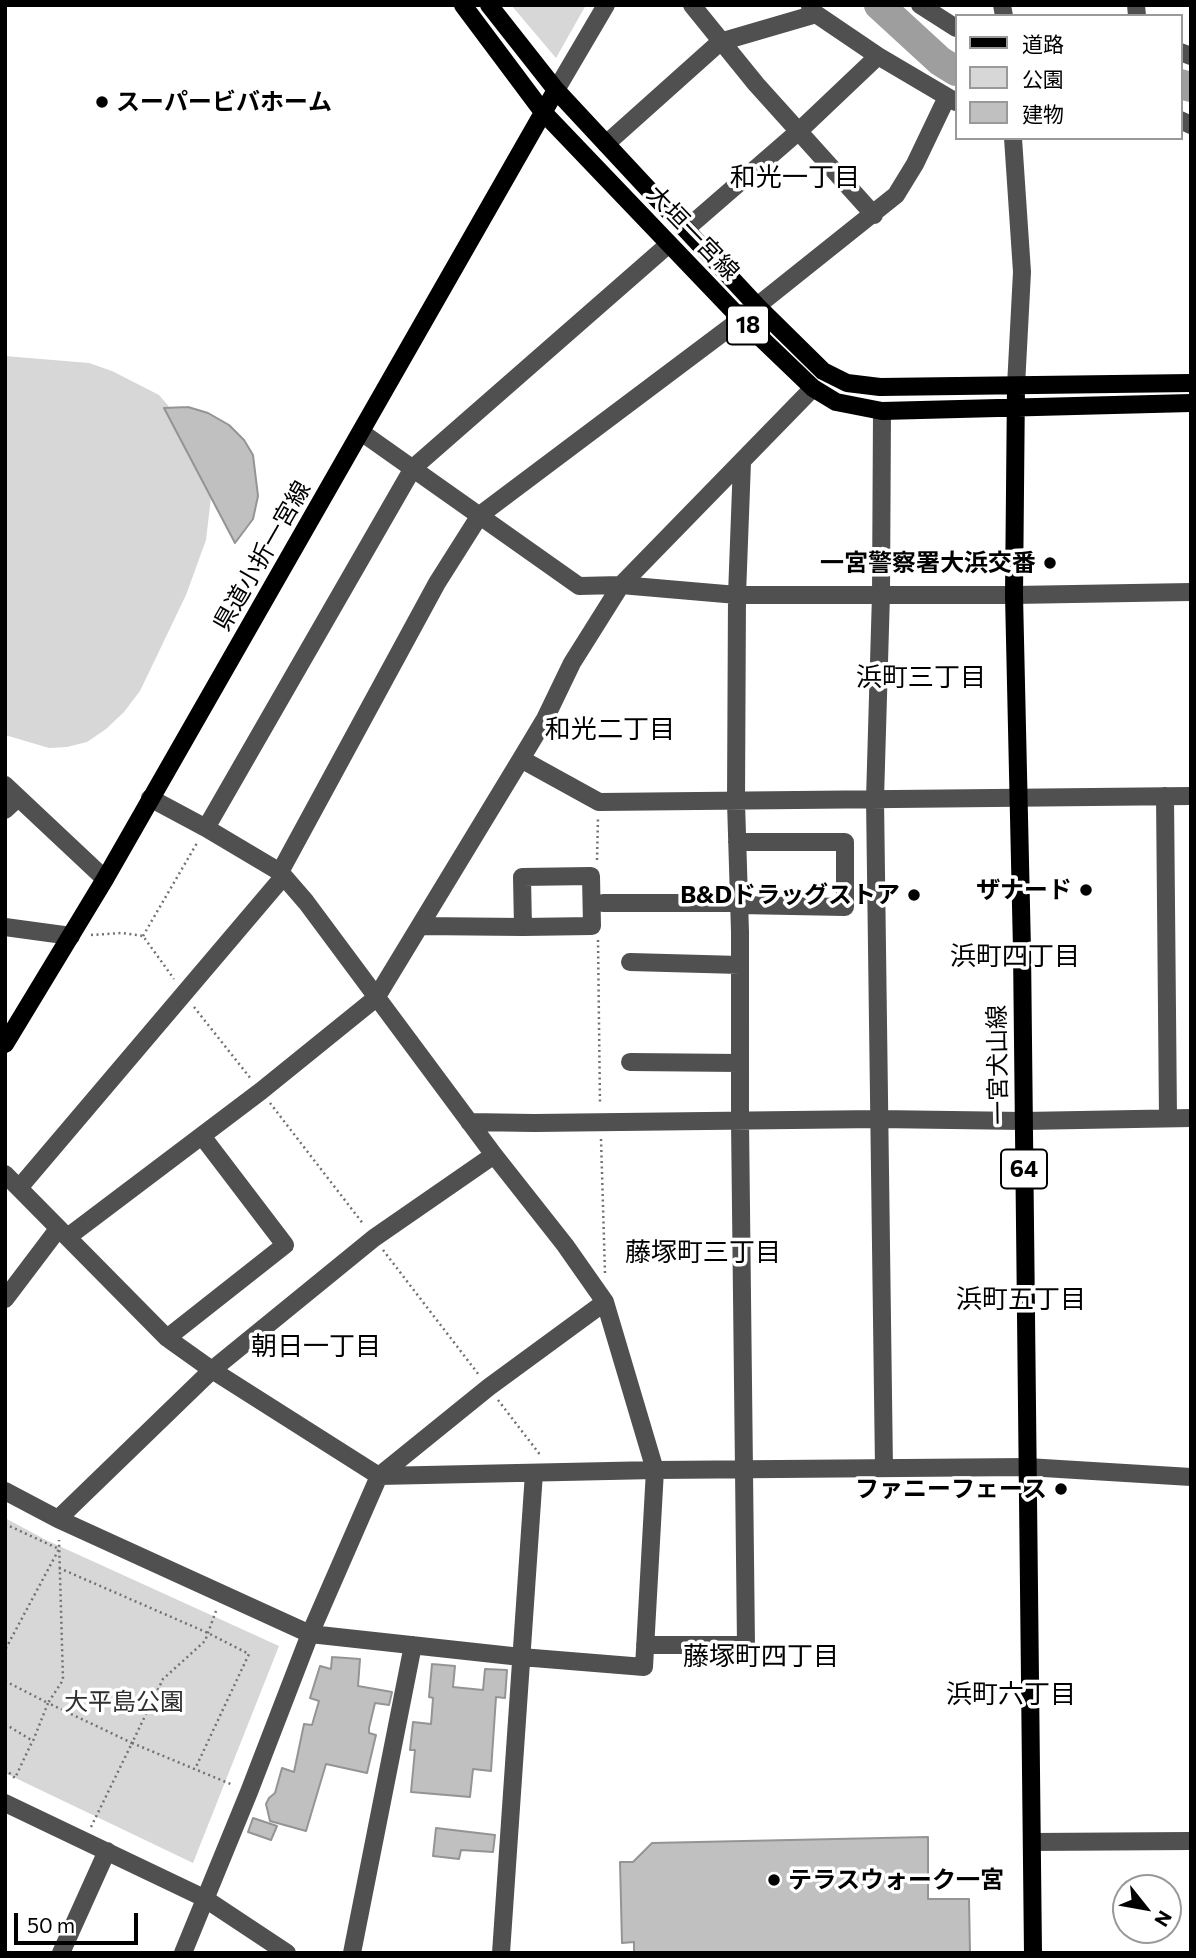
<!DOCTYPE html>
<html>
<head>
<meta charset="utf-8">
<style>
  body { margin:0 }
  #map { position:relative; width:1196px; height:1958px; overflow:hidden; background:#fff; font-family:Commissioner,"Noto Sans JP",sans-serif }
  canvas { display:block }
  .frame { position:absolute; inset:0; border:7px solid #000; pointer-events:none }
  .legend { position:absolute; left:955px; top:14px; width:228px; height:126px; box-sizing:border-box; background:#fff; border:2px solid #999; margin:0; padding:9px 12px; list-style:none; font-size:21px; color:#000 }
  .legend li { display:flex; align-items:center; gap:14px; height:35px }
  .legend b { width:35px; border:2px solid #999 }
  .north { position:absolute; left:1112px; top:1874px; width:70px; height:70px; box-sizing:border-box; background:#fff; border:2px solid #999; border-radius:50%; rotate:121deg; font-size:19px; font-weight:700; line-height:28px; text-align:center; color:#000 }
  .north::after { content:''; display:block; margin:auto; width:24px; height:32px; background:#000; clip-path:polygon(50% 0,100% 100%,50% 72%,0 100%) }
  .scale { position:absolute; left:14px; top:1913px; width:124px; height:32px; box-sizing:border-box; border:4px solid #000; border-top:0; padding-left:9px; font-size:21px; line-height:24px; white-space:nowrap; color:#000; -webkit-text-stroke:5px #fff; paint-order:stroke }
</style>
</head>
<body>
<div id="map">
<canvas width="1196" height="1958"></canvas>
<div class="frame"></div>
<ul class="legend">
<li><b style="height:9px;background:#000"></b>道路</li>
<li><b style="height:19px;background:#d7d7d7"></b>公園</li>
<li><b style="height:19px;background:#c0c0c0"></b>建物</li>
</ul>
<div class="north">N</div>
<div class="scale">50 m</div>
</div>
<script>
const ctx = document.querySelector('canvas').getContext('2d');
ctx.lineJoin = 'round';
function fill(path, color) { ctx.fillStyle = color; ctx.fill(path, 'evenodd'); }
const poly = rows => new Path2D(rows.map(r => 'M' + r).join(''));
function stroke(path, color, width, dash) { ctx.strokeStyle = color; ctx.lineWidth = width; ctx.lineCap = dash ? 'butt' : 'round'; ctx.setLineDash(dash || []); ctx.stroke(path); }
function write(font, color, halo, rows, align = 'center') {
  ctx.font = font + ' Commissioner,"Noto Sans JP",sans-serif'; ctx.lineWidth = 7; ctx.setLineDash([]); ctx.textBaseline = 'middle'; ctx.strokeStyle = halo; ctx.fillStyle = color; for (const [text, x, y, turn = 0] of rows) {
    ctx.save(); ctx.translate(x, y); ctx.rotate((+turn || 0) * Math.PI / 180); ctx.textAlign = isNaN(turn) ? turn : align; if (halo) ctx.strokeText(text, 0, 0); ctx.fillText(text, 0, 0); ctx.restore();
  }
}
const green = poly([
  [511,5,586,5,556,58],
  [5,356,89,363,112,371,159,395,177,416,212,489,206,540,186,595,140,691,124,712,106,729,87,742,67,747,49,748,5,735],
  [5,1518,46,1540,279,1646,193,1863,5,1773]
]);
const river = poly([
  [879,5,940,61,956,71],
  [1180,84,1191,87]
]);
const building = poly([
  [188,407,208,413,229,425,244,440,253,455,258,496,253,519,235,543,164,408,188,407],
  [332,1657,360,1659,358,1686,392,1692,389,1705,375,1703,369,1728,369,1733,376,1735,367,1773,326,1764,306,1831,270,1821,266,1804,269,1798,275,1793,282,1768,294,1772,304,1724,312,1725,319,1701,310,1698,320,1666,331,1669,332,1657],
  [432,1664,455,1666,453,1687,483,1690,485,1669,507,1670,505,1698,496,1697,491,1771,473,1769,470,1797,411,1792,415,1750,410,1750,413,1722,431,1724,433,1698,429,1697,432,1664],
  [253,1818,277,1826,271,1840,248,1832,253,1818],
  [436,1828,495,1835,493,1852,461,1850,459,1859,433,1856,436,1828],
  [928,1837,928,1899,969,1899,970,1953,634,1953,634,1942,622,1943,620,1862,633,1862,652,1843,928,1837]
]);
const path = poly([
  [597,860,598,818],
  [91,935,122,933,143,936,174,979],
  [143,936,197,843],
  [598,940,600,1105],
  [194,1007,251,1079],
  [270,1103,364,1225],
  [601,1139,605,1273],
  [383,1250,479,1375],
  [498,1400,541,1456],
  [5,1524,59,1549,5,1650],
  [59,1568,208,1633,249,1654,195,1769],
  [5,1681,48,1703,63,1680,59,1540],
  [5,1724,33,1741,48,1703,132,1743,163,1679,205,1641,216,1611],
  [5,1769,15,1778,32,1742],
  [91,1827,132,1743,233,1785]
]);
const minor = poly([
  [692,5,756,84,874,215],
  [920,5,956,28],
  [1002,5,1004,16],
  [1136,5,1137,16],
  [810,7,816,14,878,56,956,102],
  [1180,52,1191,56],
  [556,90,606,5],
  [1180,120,1191,125],
  [1013,138,1022,272,1016,386],
  [606,144,720,42,816,14],
  [686,229,799,131,878,56],
  [757,306,896,195,915,164,947,97],
  [882,411,881,594,875,799,884,1468],
  [361,432,579,586,621,585,737,595,1014,595,1191,592],
  [521,759,599,802,1191,796],
  [5,785,105,879],
  [1165,796,1168,1118],
  [5,810,18,798],
  [206,828,413,468,669,244],
  [737,842,845,842,845,907,739,905],
  [280,872,437,583,480,515,741,319],
  [603,903,739,903],
  [420,926,523,927,592,926,591,876,522,877,523,927],
  [5,927,71,936],
  [630,962,740,965],
  [630,1062,740,1063],
  [469,1122,534,1123,878,1119,1024,1121,1191,1118],
  [5,1174,167,1338,212,1370,379,1476,655,1470,1027,1467,1191,1477],
  [19,1188,283,877],
  [69,1236,261,1091,376,998,521,759,545,719,572,663,621,585,813,388],
  [5,1299,58,1229],
  [167,1338,285,1245,202,1136],
  [5,1491,58,1519,310,1634,521,1657,644,1667,655,1470,605,1302,565,1245,494,1155,306,902,280,872,206,828,150,798],
  [58,1519,212,1370,374,1238,494,1155],
  [645,1645,746,1645,740,1121,740,932,736,802,737,595,742,462],
  [5,1803,204,1898,287,1953],
  [1032,1842,1191,1841],
  [61,1953,107,1851],
  [183,1953,249,1792,310,1634,379,1476,489,1387,605,1302],
  [352,1953,413,1645],
  [501,1953,534,1473]
]);
const major = poly([
  [463,5,543,112,741,319,813,388,836,402,882,411,1191,403],
  [489,5,556,90,757,306,823,371,847,383,880,387,1191,383],
  [1016,386,1014,595,1022,950,1033,1953],
  [5,1044,105,879,556,90]
]);
const markers = [
  [102,102,7,"#000"],
  [1050,563,7,"#000"],
  [1086,890,7,"#000"],
  [914,895,7,"#000"],
  [1061,1489,7,"#000"],
  [774,1880,7,"#000"]
];
const shields = [
  [748,325,42],
  [1024,1169,46]
];
const shieldNames = [
  ["18",748,325],
  ["64",1024,1169]
];
const poiNames = [
  ["スーパービバホーム",116,102,"left"],
  ["一宮警察署大浜交番",1036,563],
  ["ザナード",1072,890],
  ["B&Dドラッグストア",900,895],
  ["ファニーフェース",1047,1489],
  ["テラスウォーク一宮",788,1880,"left"]
];
const streetNames = [
  ["大垣一宮線",693,233,46],
  ["県道小折一宮線",262,556,-60],
  ["一宮犬山線",998,1065,-91]
];
const parkNames = [
  ["大平島公園",124,1702]
];
const neighbourhoodNames = [
  ["和光一丁目",795,177],
  ["浜町三丁目",921,677],
  ["和光二丁目",610,729],
  ["浜町四丁目",1015,956],
  ["藤塚町三丁目",703,1252],
  ["浜町五丁目",1021,1299],
  ["朝日一丁目",316,1346],
  ["藤塚町四丁目",761,1656],
  ["浜町六丁目",1011,1694]
];
fill(green, '#d7d7d7');
stroke(river, '#9e9e9e', 30);
fill(building, '#c0c0c0');
stroke(building, '#949494', 2);
stroke(path, '#727272', 2.5, [2, 3.5]);
stroke(minor, '#505050', 18);
stroke(major, '#000', 18);
for (const [x, y, r, color] of markers) { const dot = new Path2D(); dot.arc(x, y, r, 0, 2 * Math.PI); ctx.fillStyle = color; ctx.fill(dot); stroke(dot, '#fff', 2.5); }
for (const [x, y, w] of shields) { const box = new Path2D(); box.roundRect(x - w / 2, y - 19.5, w, 39, 5); ctx.fillStyle = '#fff'; ctx.fill(box); stroke(box, '#000', 2); }
write('bold 23px', '#000', null, shieldNames);
write('bold 24px', '#000', '#fff', poiNames, 'right');
write('24px', '#000', '#fff', streetNames);
write('24px', '#2e2e2e', '#fff', parkNames);
write('26px', '#000', '#fff', neighbourhoodNames);
</script>
</body>
</html>
